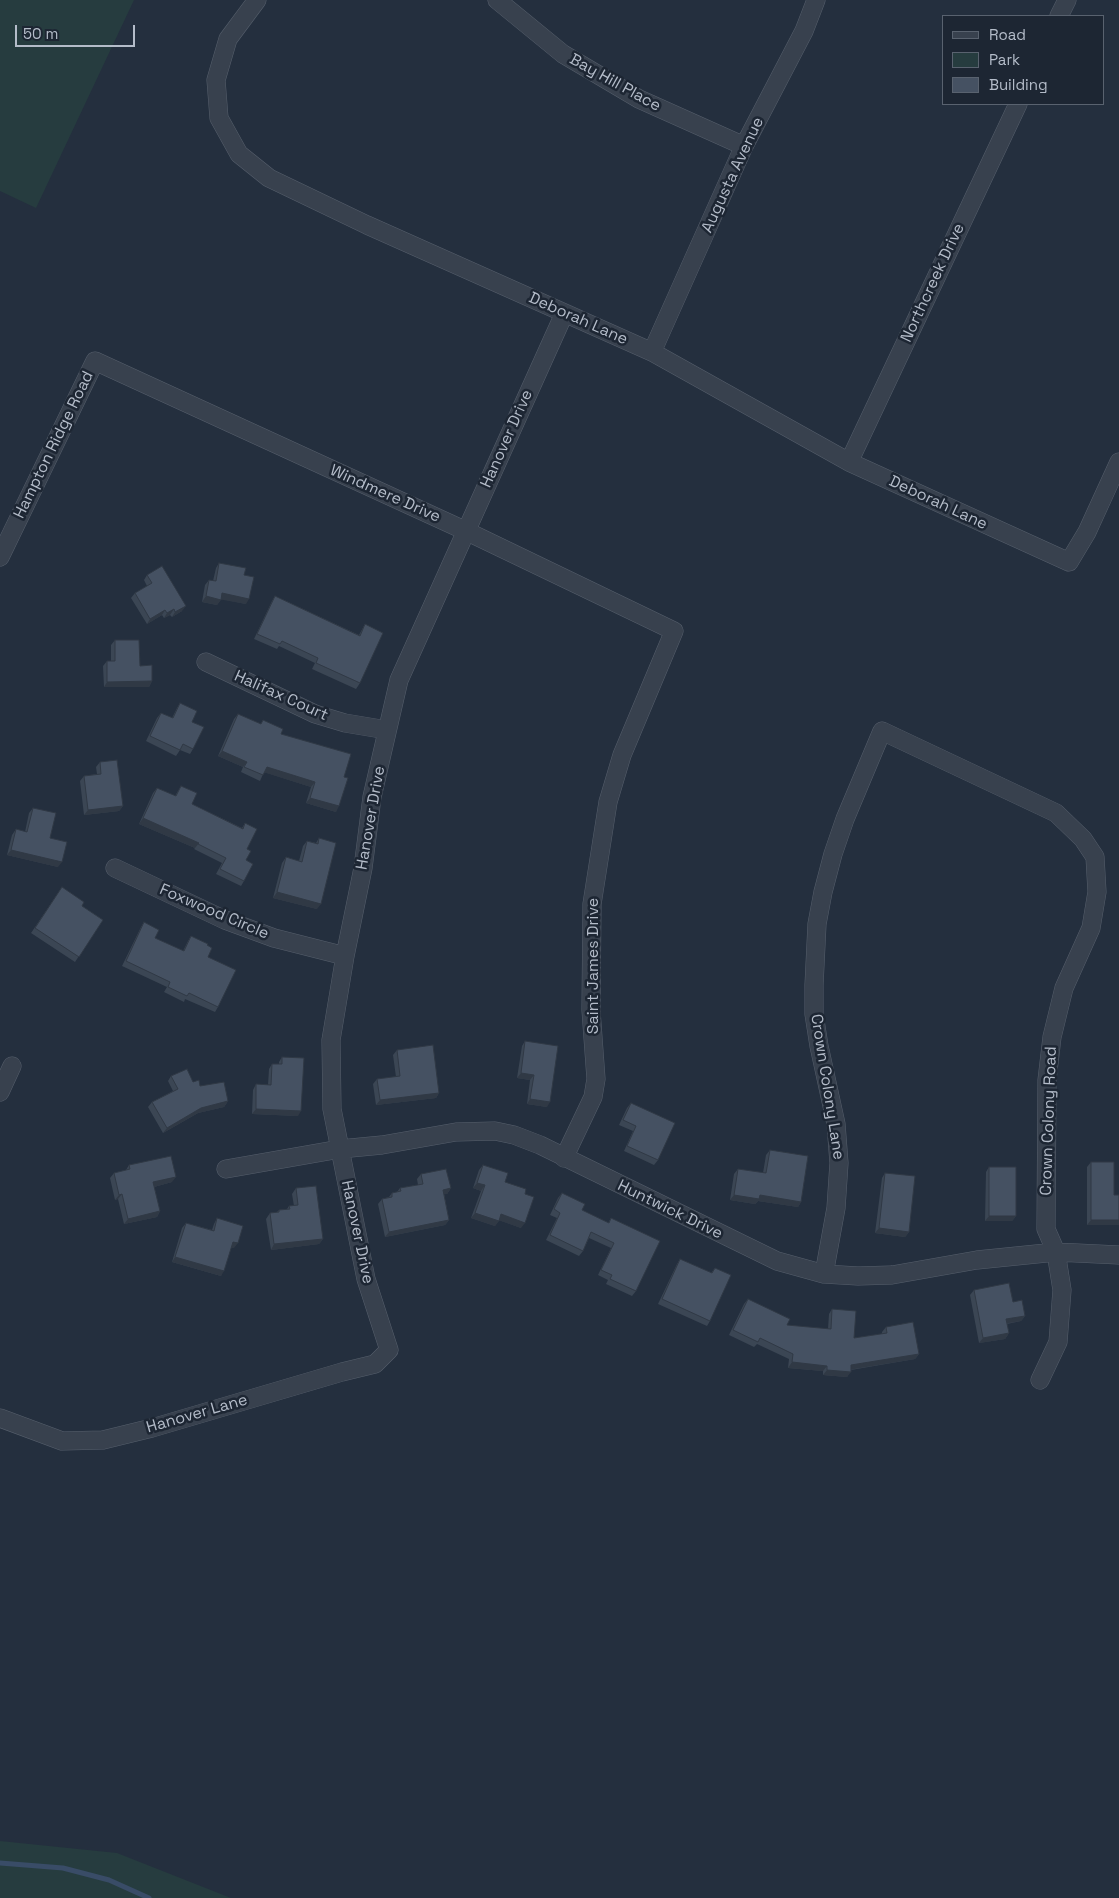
<!DOCTYPE html>
<html>
<head>
<meta charset="utf-8">
<style>
  body { margin:0 }
  #map { position:relative; width:1119px; height:1898px; overflow:hidden; background:#242f3e; font-family:"Space Grotesk",sans-serif }
  canvas { display:block }
  .legend { position:absolute; left:942px; top:15px; width:162px; height:90px; box-sizing:border-box; background:#1d2633; border:1px solid #59626f; margin:0; padding:6px 9px; list-style:none; font-size:15px; color:#b4bcc9 }
  .legend li { display:flex; align-items:center; gap:10px; height:25px }
  .legend b { width:25px; border:1px solid #59626f }
  .scale { position:absolute; left:15px; top:25px; width:120px; height:22px; box-sizing:border-box; border:2px solid #b4bcc9; border-top:0; padding-left:6px; font-size:15px; line-height:18px; white-space:nowrap; color:#b4bcc9; -webkit-text-stroke:4px #1d2633; paint-order:stroke }
</style>
</head>
<body>
<div id="map">
<canvas width="1119" height="1898"></canvas>
<ul class="legend">
<li><b style="height:6px;background:#38414e"></b>Road</li>
<li><b style="height:14px;background:#263c3f"></b>Park</li>
<li><b style="height:14px;background:#455162"></b>Building</li>
</ul>
<div class="scale">50 m</div>
</div>
<script>
const ctx = document.querySelector('canvas').getContext('2d');
ctx.lineJoin = 'round';
function fill(path, color) { ctx.fillStyle = color; ctx.fill(path, 'evenodd'); }
const poly = rows => new Path2D(rows.map(r => 'M' + r).join(''));
function stroke(path, color, width, dash) { ctx.strokeStyle = color; ctx.lineWidth = width; ctx.lineCap = dash ? 'butt' : 'round'; ctx.setLineDash(dash || []); ctx.stroke(path); }
function write(font, color, halo, rows, align = 'center') {
  ctx.font = font + ' "Space Grotesk",sans-serif'; ctx.lineWidth = 5; ctx.setLineDash([]); ctx.textBaseline = 'middle'; ctx.strokeStyle = halo; ctx.fillStyle = color; for (const [text, x, y, turn = 0] of rows) {
    ctx.save(); ctx.translate(x, y); ctx.rotate((+turn || 0) * Math.PI / 180); ctx.textAlign = isNaN(turn) ? turn : align; if (halo) ctx.strokeText(text, 0, 0); ctx.fillText(text, 0, 0); ctx.restore();
  }
}
const green = poly([
  [0,0,134,0,36,208,0,191],
  [0,1841,117,1853,231,1898,0,1898]
]);
const stream = poly([
  [0,1863,63,1868,109,1880,149,1898]
]);
const minor = poly([
  [257,0,228,39,216,80,219,118,239,154,269,178,367,225,652,352,849,462,1069,562,1087,532,1119,462],
  [497,0,563,54,639,99,744,146],
  [1059,16,1067,0],
  [652,352,744,146,804,31,816,0],
  [849,462,1018,104],
  [0,557,95,361,466,531,674,631,622,755,608,802,592,904,591,1010,596,1079,593,1097,564,1158],
  [206,662,315,714,345,723,387,730],
  [115,868,225,920,274,938,345,956],
  [0,1092,12,1066],
  [226,1169,340,1149,382,1145,456,1132,495,1131,514,1135,540,1145,777,1261,824,1274,858,1276,892,1275,977,1260,1056,1252,1119,1255],
  [824,1274,836,1208,839,1163,836,1124,819,1046,814,1014,814,985,817,924,823,892,833,854,845,819,882,731,1056,813,1083,839,1095,857,1097,892,1091,928,1064,988,1052,1037,1047,1080,1046,1229,1056,1252,1062,1290,1058,1342,1040,1380],
  [0,1418,62,1441,103,1440,152,1428,342,1372,375,1364,389,1350,366,1279,332,1109,331,1040,345,956,363,868,372,797,399,680,564,314]
]);
const wall = poly([
  [219,563,244,575,246,604,221,599,217,605,202,602,205,585,209,580,213,581,216,568],
  [147,575,182,611,172,617,170,615,164,618,162,615,147,624,131,598,135,593,147,586,144,580],
  [275,596,359,635,365,624,360,683,356,689,312,669,315,663,279,646,277,649,254,639,272,601],
  [115,640,140,666,152,681,149,687,104,687,103,666,107,661,111,661,111,645],
  [180,703,192,722,193,749,190,754,180,750,176,756,146,741,157,718,161,713,172,718,177,708],
  [238,714,261,724,263,720,281,734,344,777,336,812,306,803,311,787,264,772,260,781,241,772,243,767,218,756,234,719],
  [100,762,123,806,119,811,84,815,80,781,84,776,97,774,96,767],
  [181,786,192,804,242,828,245,823,247,849,244,881,241,886,216,874,222,863,194,849,195,848,139,824,153,793,157,788,175,796],
  [33,808,50,838,58,867,7,855,12,835,16,829,25,832,29,813],
  [319,838,317,909,273,898,282,863,286,857,299,861,303,846,307,841,316,843],
  [62,887,82,906,103,920,75,962,31,933],
  [144,922,155,938,183,951,188,941,191,936,207,945,208,957,218,1007,215,1012,185,999,184,1002,164,992,167,987,122,966,141,927],
  [525,1041,547,1107,527,1104,530,1080,517,1078,522,1046],
  [397,1050,439,1093,436,1098,376,1105,373,1084,377,1079,396,1077,393,1055],
  [282,1057,298,1116,252,1114,253,1090,256,1084,268,1085,269,1069,272,1064,279,1064,279,1062],
  [171,1076,193,1082,228,1101,224,1107,198,1113,163,1133,148,1107,152,1102,173,1091,168,1081],
  [631,1103,658,1160,654,1165,624,1151,633,1131,619,1125,627,1108],
  [770,1150,801,1202,798,1207,758,1201,755,1204,730,1200,734,1174,738,1169,763,1173,766,1155],
  [1091,1162,1114,1195,1119,1195,1119,1225,1087,1225,1087,1167],
  [129,1165,172,1182,154,1187,160,1211,157,1217,124,1224,118,1199,115,1200,110,1178,114,1173,126,1170],
  [483,1165,505,1182,525,1194,521,1228,499,1220,495,1226,471,1218,481,1191,473,1188,479,1170],
  [989,1167,1016,1216,1012,1221,985,1221,986,1172],
  [885,1173,909,1232,905,1237,875,1233,882,1178],
  [421,1174,451,1188,447,1194,444,1194,449,1220,445,1225,385,1237,378,1204,382,1199,389,1197,392,1193,397,1192,400,1188,418,1185,417,1179],
  [296,1188,323,1239,319,1244,271,1250,266,1219,270,1213,277,1212,279,1210,287,1209,289,1206,294,1206,292,1194],
  [562,1193,582,1210,608,1223,611,1218,636,1291,632,1296,606,1284,608,1280,598,1275,611,1248,589,1238,583,1251,579,1256,546,1240,557,1218,550,1215,558,1198],
  [217,1218,234,1248,231,1247,221,1276,172,1262,182,1228,186,1223,212,1230,214,1224],
  [680,1259,711,1273,715,1268,710,1321,707,1326,658,1304,677,1264],
  [974,1290,1013,1302,1025,1316,1021,1321,1007,1324,1009,1333,1005,1339,979,1343,970,1295],
  [748,1299,787,1325,828,1329,829,1314,832,1309,854,1338,882,1334,882,1332,886,1327,919,1354,915,1359,851,1370,847,1377,823,1375,823,1371,788,1368,789,1359,757,1344,754,1347,729,1335,744,1304]
]);
const shadedWall = poly([
  [222,593,249,599,246,604,218,599],
  [206,596,221,600,217,605,202,602],
  [186,606,182,611,172,617,175,612],
  [174,609,170,615,164,618,167,613],
  [165,610,162,615,147,624,150,619],
  [152,681,149,687,104,687,107,682],
  [222,751,247,762,243,767,218,756],
  [267,767,315,782,311,787,263,772],
  [310,798,339,806,336,812,306,803],
  [123,806,119,811,84,815,88,810],
  [143,818,199,843,195,848,139,824],
  [11,850,62,862,58,867,7,855],
  [277,892,321,904,317,909,273,898],
  [521,1073,534,1075,530,1080,517,1078],
  [439,1093,436,1098,376,1105,380,1100],
  [530,1099,550,1102,547,1107,527,1104],
  [228,1101,224,1107,198,1113,163,1133,167,1128,201,1108],
  [256,1109,301,1111,298,1116,252,1114],
  [176,1177,172,1182,150,1188,153,1182],
  [477,1183,485,1185,481,1191,473,1188],
  [451,1188,447,1194,439,1195,443,1190],
  [122,1194,118,1199,115,1200,119,1195],
  [734,1195,760,1195,801,1202,798,1207,758,1201,755,1204,730,1200],
  [160,1211,157,1217,124,1224,128,1219],
  [475,1213,499,1221,495,1226,471,1218],
  [501,1214,525,1223,521,1228,498,1220],
  [989,1216,1016,1216,1012,1221,985,1221],
  [449,1220,445,1225,385,1237,389,1232],
  [1091,1220,1119,1220,1119,1225,1087,1225],
  [879,1228,909,1232,905,1237,875,1233],
  [323,1239,319,1244,271,1250,274,1244],
  [233,1242,238,1243,234,1248,229,1247],
  [175,1257,224,1271,221,1276,172,1262],
  [1025,1316,1021,1321,1003,1324,1006,1319],
  [1009,1333,1005,1339,979,1343,983,1338],
  [919,1354,915,1359,848,1370,851,1365],
  [792,1362,827,1366,823,1371,788,1368],
  [827,1370,851,1372,847,1377,823,1375]
]);
const building = poly([
  [219,563,246,568,244,575,254,577,249,599,222,593,221,600,206,596,209,580,216,581,219,563],
  [162,566,186,606,175,612,174,609,167,613,165,610,150,619,135,593,152,583,147,575,162,566],
  [275,596,360,636,365,624,383,633,360,683,316,663,318,658,282,641,280,644,257,634,275,596],
  [115,640,139,640,140,666,152,665,152,681,107,682,107,661,115,661,115,640],
  [180,703,197,711,192,722,204,727,193,749,183,744,180,750,150,736,161,713,173,718,180,703],
  [238,714,261,724,263,720,283,729,281,734,351,754,344,777,348,778,339,806,310,798,315,782,267,767,263,775,244,767,247,762,222,751,238,714],
  [117,760,123,806,88,810,84,776,101,774,100,762,117,760],
  [181,786,197,793,192,804,243,829,245,823,257,829,247,849,251,851,246,860,253,864,244,881,220,869,226,858,198,844,199,843,143,818,157,788,176,796,181,786],
  [33,808,56,813,50,838,67,842,62,862,11,850,16,829,27,832,33,808],
  [319,838,336,843,321,904,277,892,286,857,302,862,307,841,318,844,319,838],
  [62,887,84,902,82,906,103,920,79,957,35,928,62,887],
  [144,922,159,930,155,938,184,951,191,936,208,944,207,945,212,948,208,957,236,970,218,1007,189,993,187,996,168,987,170,982,126,961,144,922],
  [525,1041,558,1046,550,1102,530,1099,534,1075,521,1073,525,1041],
  [433,1045,439,1093,380,1100,377,1079,400,1076,397,1050,433,1045],
  [282,1057,304,1058,301,1111,256,1109,256,1084,271,1085,272,1064,282,1064,282,1057],
  [187,1069,193,1082,199,1080,200,1086,224,1082,228,1101,201,1108,167,1128,152,1102,178,1089,171,1076,187,1069],
  [631,1103,675,1123,658,1160,627,1146,636,1126,623,1120,631,1103],
  [770,1150,808,1156,801,1202,760,1195,759,1199,734,1195,738,1169,766,1173,770,1150],
  [171,1156,176,1177,153,1182,160,1211,128,1219,122,1194,119,1195,114,1173,130,1169,129,1165,171,1156],
  [1091,1162,1114,1162,1114,1195,1119,1195,1119,1220,1091,1220,1091,1162],
  [483,1165,508,1173,505,1182,526,1189,525,1194,534,1197,525,1223,501,1214,499,1221,475,1213,485,1185,477,1183,483,1165],
  [989,1167,1016,1167,1016,1216,989,1216,989,1167],
  [446,1169,451,1188,443,1190,449,1220,389,1232,382,1199,392,1197,392,1193,401,1191,400,1188,423,1184,421,1174,446,1169],
  [885,1173,915,1176,909,1232,879,1228,885,1173],
  [316,1186,323,1239,274,1244,270,1213,279,1212,279,1210,290,1209,289,1206,298,1205,296,1188,316,1186],
  [562,1193,585,1204,582,1210,609,1223,611,1218,660,1241,636,1291,610,1279,612,1275,601,1270,614,1243,591,1232,583,1251,550,1235,560,1213,554,1209,562,1193],
  [217,1218,243,1226,238,1243,233,1242,224,1271,175,1257,186,1223,214,1231,217,1218],
  [680,1259,712,1273,715,1268,731,1275,710,1321,662,1299,680,1259],
  [1009,1283,1013,1302,1022,1300,1025,1316,1006,1319,1009,1333,983,1338,974,1290,1009,1283],
  [748,1299,790,1319,787,1325,831,1329,832,1309,856,1311,854,1338,887,1333,886,1327,913,1322,919,1354,851,1365,851,1372,827,1370,827,1366,792,1362,793,1354,760,1338,758,1342,733,1330,748,1299]
]);
const streetNames = [
  ["Bay Hill Place",615,83,29],
  ["Augusta Avenue",733,175,-65],
  ["Northcreek Drive",933,283,-65],
  ["Deborah Lane",578,319,24],
  ["Hanover Drive",507,439,-66],
  ["Hampton Ridge Road",54,445,-64],
  ["Windmere Drive",385,494,24],
  ["Deborah Lane",938,503,25],
  ["Halifax Court",281,696,24],
  ["Hanover Drive",371,818,-80],
  ["Foxwood Circle",214,912,23],
  ["Saint James Drive",594,966,-90],
  ["Crown Colony Lane",827,1087,81],
  ["Crown Colony Road",1049,1121,-88],
  ["Huntwick Drive",670,1210,26],
  ["Hanover Drive",357,1232,78],
  ["Hanover Lane",197,1414,-16]
];
fill(green, '#263c3f');
stroke(stream, '#394c67', 5);
stroke(minor, '#565f6c', 19);
stroke(minor, '#38414e', 18);
fill(wall, '#3b4654');
fill(shadedWall, '#303945');
fill(building, '#455162');
stroke(building, '#303945', 1);
write('16px', '#b4bcc9', '#1d2633', streetNames);
</script>
</body>
</html>
